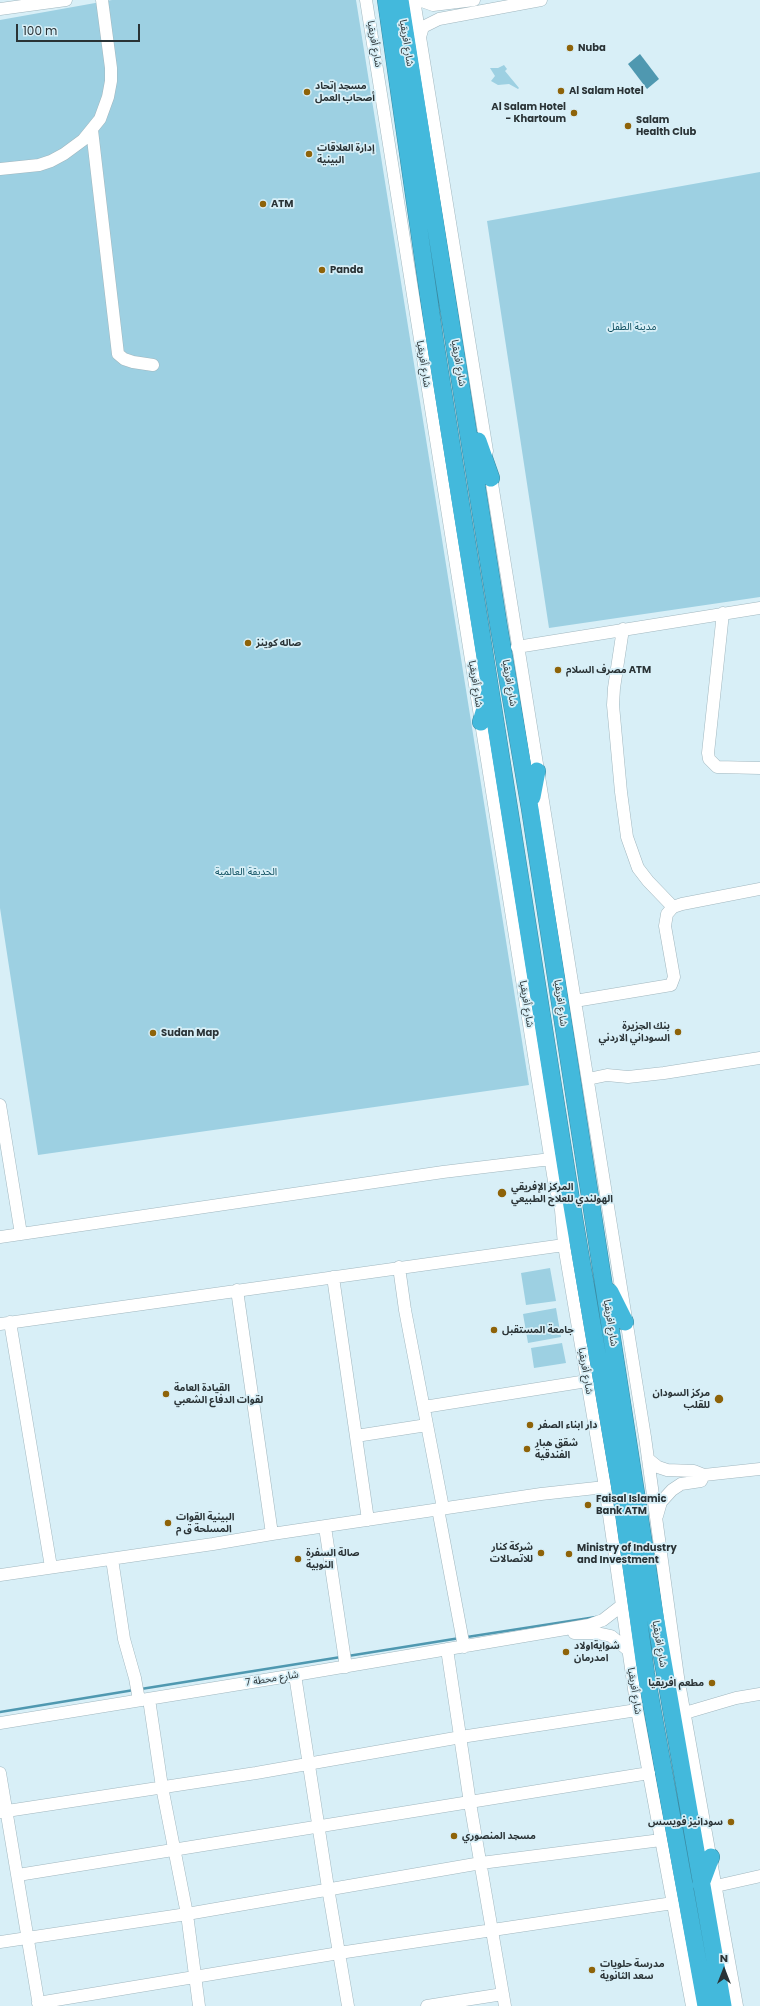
<!DOCTYPE html>
<html>
<head>
<meta charset="utf-8">
<style>
  body { margin:0 }
  #map { position:relative; width:760px; height:2006px; overflow:hidden; background:#d8eff7; font-family:Poppins,sans-serif }
  canvas { display:block }
  .north { position:absolute; left:704px; top:1950px; width:40px; height:40px; -webkit-text-stroke:3px #d8eff7; paint-order:stroke; rotate:0deg; font-size:11px; font-weight:700; line-height:16px; text-align:center; color:#2a3336 }
  .north::after { content:''; display:block; margin:auto; width:14px; height:18px; background:#2a3336; clip-path:polygon(50% 0,100% 100%,50% 72%,0 100%) }
  .scale { position:absolute; left:16px; top:24px; width:124px; height:18px; box-sizing:border-box; border:2px solid #2a3336; border-top:0; padding-left:5px; font-size:12px; line-height:14px; white-space:nowrap; color:#2a3336; -webkit-text-stroke:3px #d8eff7; paint-order:stroke }
</style>
</head>
<body>
<div id="map">
<canvas width="760" height="2006"></canvas>
<div class="north">N</div>
<div class="scale">100 m</div>
</div>
<script>
const ctx = document.querySelector('canvas').getContext('2d');
ctx.lineJoin = 'round';
function fill(path, color) { ctx.fillStyle = color; ctx.fill(path, 'evenodd'); }
const poly = rows => new Path2D(rows.map(r => 'M' + r).join(''));
function stroke(path, color, width, dash) { ctx.strokeStyle = color; ctx.lineWidth = width; ctx.lineCap = dash ? 'butt' : 'round'; ctx.setLineDash(dash || []); ctx.stroke(path); }
function write(font, color, halo, rows, align = 'center') {
  ctx.font = font + ' Poppins,"Noto Sans Arabic",sans-serif'; ctx.lineWidth = 3.5; ctx.setLineDash([]); ctx.textBaseline = 'middle'; ctx.strokeStyle = halo; ctx.fillStyle = color; for (const [text, x, y, turn = 0] of rows) {
    ctx.save(); ctx.translate(x, y); ctx.rotate((+turn || 0) * Math.PI / 180); ctx.textAlign = isNaN(turn) ? turn : align; if (halo) ctx.strokeText(text, 0, 0); ctx.fillText(text, 0, 0); ctx.restore();
  }
}
const green = poly([
  [112,0,356,0,529,1085,38,1155,0,908,0,20],
  [504,65,507,69,505,71,519,88,518,89,509,84,498,85,491,81,495,76,490,68,498,68],
  [760,172,760,597,549,628,487,221],
  [550,1268,556,1301,526,1305,521,1273],
  [556,1308,561,1337,528,1343,523,1314],
  [562,1343,566,1363,534,1368,531,1348]
]);
const water = poly([
  [640,54,659,79,647,89,628,64]
]);
const stream = poly([
  [467,1637,596,1617],
  [348,1656,460,1638],
  [141,1689,341,1657],
  [0,1712,134,1690]
]);
const minor = poly([
  [366,0,554,1181,561,1210,564,1245,605,1487,637,1710,692,2006],
  [414,0,487,451],
  [419,0,433,5,474,0],
  [0,9,66,0],
  [420,37,423,27,439,19,541,0],
  [92,130,118,354,124,359,133,362,153,365],
  [0,169,39,165,51,161,64,154,83,140,100,119,108,97,111,81,111,68,102,0],
  [490,471,645,1437,678,1677,737,2006],
  [723,613,708,753,709,759,717,767,760,768],
  [623,629,614,688,613,705,621,792,627,837,638,868,648,881,673,907],
  [517,647,760,608],
  [575,1001,671,985,674,977,665,926,667,914,673,907,682,904,760,889],
  [588,1079,607,1075,628,1077,664,1073,760,1058],
  [0,1105,21,1234],
  [0,1237,443,1172,551,1159],
  [399,1267,405,1310,443,1508],
  [333,1277,368,1520],
  [237,1290,272,1534],
  [10,1322,51,1567],
  [0,1324,564,1245],
  [424,1407,587,1381],
  [356,1436,427,1425],
  [648,1459,658,1467,667,1470,694,1471,704,1475,760,1469],
  [438,1509,464,1647],
  [657,1516,661,1502,672,1490,681,1484,701,1481,704,1475],
  [325,1527,346,1667],
  [112,1559,124,1639,135,1678,139,1700],
  [0,1575,213,1544,272,1534,541,1494,605,1487],
  [574,1633,597,1633,611,1636,628,1650],
  [447,1649,470,1803,505,2006],
  [295,1675,328,1888,348,2006],
  [149,1699,162,1787,187,1914,199,2006],
  [685,1713,736,1698,760,1694],
  [0,1723,295,1675,589,1625,603,1620,621,1606],
  [0,1773,39,2006],
  [0,1812,256,1773,461,1737,637,1710],
  [18,1875,649,1773],
  [716,1886,760,1876],
  [0,1942,187,1914,481,1863,661,1840],
  [38,2003,339,1953,673,1903],
  [427,2006,503,1994]
]);
const highway = poly([
  [386,0,435,341,572,1206,621,1494,646,1674,706,2006],
  [400,0,499,628,530,809,655,1616,723,2006],
  [478,441,491,478],
  [481,722,490,692],
  [532,797,537,771],
  [610,1292,625,1322],
  [701,1884,711,1857]
]);
const markers = [
  [570,48,4,"#8e6309"],
  [561,91,4,"#8e6309"],
  [307,92,4,"#8e6309"],
  [574,113,4,"#8e6309"],
  [628,126,4,"#8e6309"],
  [309,154,4,"#8e6309"],
  [263,204,4,"#8e6309"],
  [322,270,4,"#8e6309"],
  [248,643,4,"#8e6309"],
  [558,670,4,"#8e6309"],
  [678,1032,4,"#8e6309"],
  [153,1033,4,"#8e6309"],
  [502,1193,5,"#8e6309"],
  [494,1330,4,"#8e6309"],
  [166,1394,4,"#8e6309"],
  [719,1399,5,"#8e6309"],
  [530,1425,4,"#8e6309"],
  [527,1449,4,"#8e6309"],
  [588,1505,4,"#8e6309"],
  [168,1523,4,"#8e6309"],
  [541,1553,4,"#8e6309"],
  [569,1554,4,"#8e6309"],
  [298,1559,4,"#8e6309"],
  [566,1652,4,"#8e6309"],
  [712,1683,4,"#8e6309"],
  [731,1822,4,"#8e6309"],
  [454,1836,4,"#8e6309"],
  [592,1970,4,"#8e6309"]
];
const streetNames = [
  ["شارع افريقيا",406,43,81],
  ["شارع أفريقيا",374,44,80],
  ["شارع افريقيا",458,363,80],
  ["شارع أفريقيا",423,364,81],
  ["شارع افريقيا",509,683,80],
  ["شارع أفريقيا",475,684,81],
  ["شارع افريقيا",560,1003,82],
  ["شارع أفريقيا",526,1004,81],
  ["شارع افريقيا",610,1323,81],
  ["شارع أفريقيا",585,1371,80],
  ["شارع افريقيا",659,1644,80],
  ["شارع محطة 7",272,1679,-9],
  ["شارع أفريقيا",634,1691,81]
];
const poiNames = [
  ["Nuba",578,48],
  ["مسجد إتحاد",315,86],
  ["أصحاب العمل",315,98],
  ["Al Salam Hotel",569,91],
  ["Al Salam Hotel",566,107,"right"],
  ["- Khartoum",566,119,"right"],
  ["Salam",636,120],
  ["Health Club",636,132],
  ["إدارة العلاقات",317,148],
  ["البينية",317,160],
  ["ATM",271,204],
  ["Panda",330,270],
  ["صاله كوينز",256,643],
  ["مصرف السلام ATM",566,670],
  ["بنك الجزيرة",670,1026,"right"],
  ["السوداني الاردني",670,1038,"right"],
  ["Sudan Map",161,1033],
  ["المركز الإفريقي",511,1187],
  ["الهولندي للعلاج الطبيعي",511,1199],
  ["جامعة المستقبل",502,1330],
  ["القيادة العامة",174,1388],
  ["لقوات الدفاع الشعبي",174,1400],
  ["مركز السودان",710,1393,"right"],
  ["للقلب",710,1405,"right"],
  ["دار ابناء الصفر",538,1425],
  ["شقق هبار",535,1443],
  ["الفندقية",535,1455],
  ["Faisal Islamic",596,1499],
  ["Bank ATM",596,1511],
  ["البينية القوات",176,1517],
  ["المسلحة ق م",176,1529],
  ["شركة كنار",533,1547,"right"],
  ["للاتصالات",533,1559,"right"],
  ["Ministry of Industry",577,1548],
  ["and Investment",577,1560],
  ["صالة السفرة",306,1553],
  ["النوبية",306,1565],
  ["شوايةاولاد",574,1646],
  ["امدرمان",574,1658],
  ["مطعم افريقيا",704,1683,"right"],
  ["سودانيز فويسس",723,1822,"right"],
  ["مسجد المنصوري",462,1836],
  ["مدرسة حلويات",600,1964],
  ["سعد الثانوية",600,1976]
];
const parkNames = [
  ["مدينة الطفل",632,327],
  ["الحديقة العالمية",246,872]
];
fill(green, '#9dd0e2');
fill(water, '#4f98b0');
stroke(stream, '#4f98b0', 2.5);
stroke(minor, '#a1b7bf', 13);
stroke(highway, '#3a8aa2', 18);
stroke(minor, '#fff', 12);
stroke(highway, '#43b9dc', 17);
for (const [x, y, r, color] of markers) { const dot = new Path2D(); dot.arc(x, y, r, 0, 2 * Math.PI); ctx.fillStyle = color; ctx.fill(dot); stroke(dot, '#d8eff7', 1.5); }
write('10px', '#2a3336', '#d8eff7', streetNames);
write('bold 10px', '#2a3336', '#d8eff7', poiNames, 'left');
write('10px', '#0b4c5d', '#d8eff7', parkNames);
</script>
</body>
</html>
